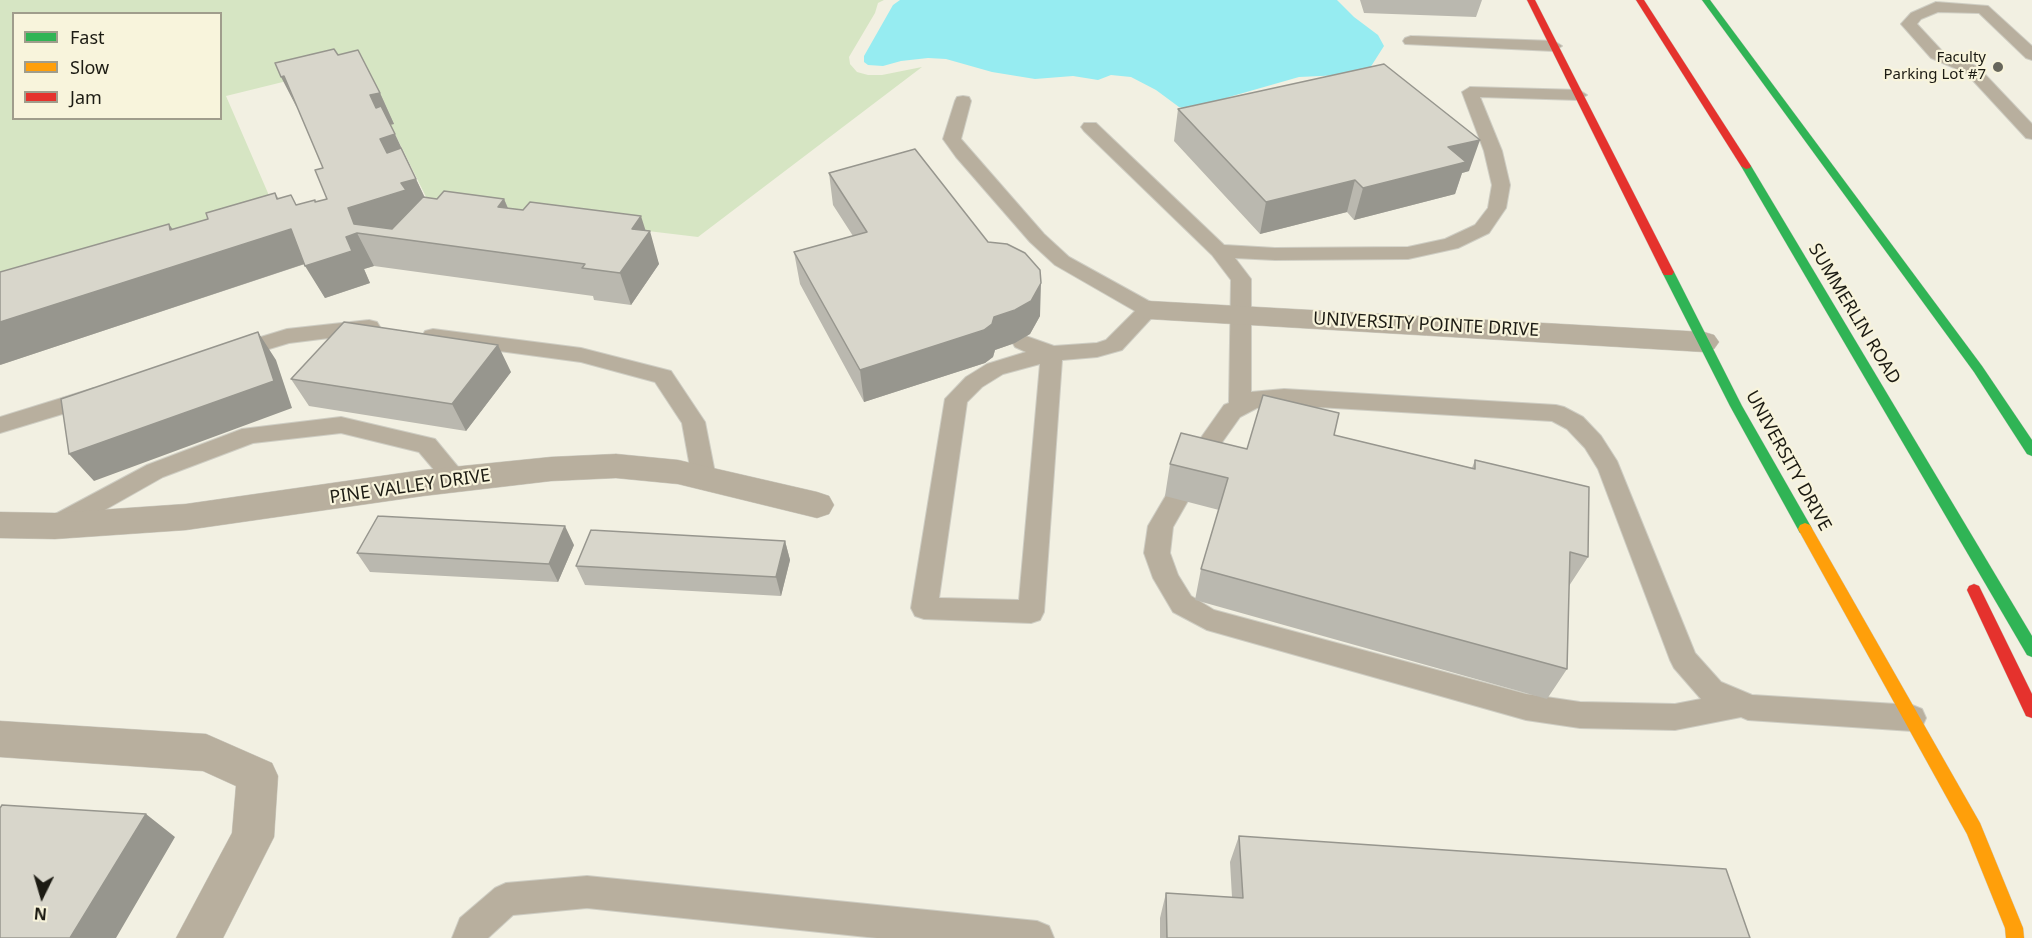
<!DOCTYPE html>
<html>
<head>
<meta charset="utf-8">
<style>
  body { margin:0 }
  #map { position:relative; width:2032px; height:938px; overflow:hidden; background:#f2f0e2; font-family:"Noto Sans",sans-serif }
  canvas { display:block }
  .legend { position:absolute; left:12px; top:12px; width:210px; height:108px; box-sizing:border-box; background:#f8f4dc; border:2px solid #a09d8c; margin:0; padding:8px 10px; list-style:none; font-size:18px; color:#1c1b13 }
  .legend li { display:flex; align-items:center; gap:12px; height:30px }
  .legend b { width:30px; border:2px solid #a09d8c }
  .north { position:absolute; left:12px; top:866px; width:60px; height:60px; -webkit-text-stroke:4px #f8f4dc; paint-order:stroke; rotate:185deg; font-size:16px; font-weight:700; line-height:24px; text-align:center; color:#1c1b13 }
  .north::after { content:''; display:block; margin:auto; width:21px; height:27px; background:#1c1b13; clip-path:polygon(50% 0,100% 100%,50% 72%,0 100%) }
</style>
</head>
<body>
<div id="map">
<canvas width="2032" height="938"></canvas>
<ul class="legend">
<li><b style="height:8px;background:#30b455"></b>Fast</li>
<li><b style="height:8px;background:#ff9f0a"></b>Slow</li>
<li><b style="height:8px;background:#e5322d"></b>Jam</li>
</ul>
<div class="north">N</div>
</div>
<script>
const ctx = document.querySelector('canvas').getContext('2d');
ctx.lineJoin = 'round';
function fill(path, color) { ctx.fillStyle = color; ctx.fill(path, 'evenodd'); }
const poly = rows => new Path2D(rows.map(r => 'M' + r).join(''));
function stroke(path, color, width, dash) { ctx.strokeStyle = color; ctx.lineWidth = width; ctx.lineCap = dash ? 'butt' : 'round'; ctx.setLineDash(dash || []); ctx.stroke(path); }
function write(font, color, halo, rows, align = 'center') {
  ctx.font = font + ' "Noto Sans",sans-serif'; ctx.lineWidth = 4.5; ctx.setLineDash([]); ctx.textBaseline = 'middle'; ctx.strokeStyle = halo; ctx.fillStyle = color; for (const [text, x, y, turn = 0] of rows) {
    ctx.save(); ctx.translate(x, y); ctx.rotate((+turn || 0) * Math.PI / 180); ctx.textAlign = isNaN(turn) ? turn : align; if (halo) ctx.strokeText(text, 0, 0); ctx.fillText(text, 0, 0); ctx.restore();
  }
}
const green = poly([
  [0,0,884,0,878,3,875,13,849,57,850,64,857,72,868,75,882,75,922,67,698,237,430,205,360,63,226,96,274,207,0,290],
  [14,14,220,14,220,118,14,118]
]);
const water = poly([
  [900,0,1337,0,1354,17,1378,35,1384,46,1370,68,1342,75,1299,77,1229,97,1195,111,1179,107,1156,90,1131,77,1111,75,1098,80,1073,76,1035,79,992,72,946,59,928,58,901,61,883,66,868,65,864,62,864,56,893,5]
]);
const lane = poly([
  [1936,2,1988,6,2032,46,2032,60,2026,58,1979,13,1938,12,1921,19,1917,24,1943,52,1978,67,2032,124,2032,139,2026,138,1966,73,1931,58,1901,24,1911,13,1936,2],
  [1411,36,1554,41,1562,46,1554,51,1405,44,1403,41,1405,38,1411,36],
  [1470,87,1579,90,1587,95,1579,100,1480,97,1502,151,1510,185,1506,208,1489,233,1458,248,1408,259,1275,260,1235,258,1251,279,1251,392,1284,389,1556,405,1564,407,1583,417,1601,436,1617,461,1695,653,1721,682,1752,695,1912,705,1922,709,1926,718,1922,727,1912,731,1748,720,1741,717,1675,730,1580,728,1526,720,1207,630,1173,612,1153,578,1144,553,1148,526,1168,492,1177,490,1186,492,1189,499,1173,527,1170,553,1178,575,1191,596,1214,610,1526,694,1580,702,1675,704,1701,699,1674,668,1670,660,1598,469,1585,448,1567,429,1552,421,1284,405,1257,408,1240,417,1201,472,1193,475,1185,472,1181,466,1224,405,1229,403,1231,280,1212,255,1084,131,1081,127,1084,123,1096,123,1224,245,1275,248,1408,247,1445,239,1475,225,1488,208,1492,185,1484,151,1462,92,1470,87],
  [963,96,969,97,971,101,961,139,1044,234,1069,257,1156,305,1159,310,1122,350,1097,357,1062,360,1044,612,1040,620,1031,623,924,619,915,616,911,608,945,399,966,377,987,364,1026,352,1015,347,1012,342,1015,337,1023,335,1054,346,1097,343,1106,340,1135,311,1055,265,1030,242,956,157,943,139,955,101,957,97,963,96],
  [1040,364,1019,600,939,598,967,402,982,387,1003,374,1040,364],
  [369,320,377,322,380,327,377,332,289,343,236,359,228,357,225,352,228,347,287,329,369,320],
  [433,329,581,348,671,371,705,422,716,478,713,484,704,487,695,484,692,478,682,423,655,382,581,362,425,341,422,336,425,331,433,329],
  [94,388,102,390,105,396,102,402,0,433,0,417,94,388],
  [341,417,435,439,468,479,465,485,456,488,447,485,419,452,341,433,253,443,163,477,64,533,55,536,46,533,42,526,46,519,147,465,242,429,341,417],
  [587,876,1037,921,1049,926,1054,938,877,938,587,908,513,915,488,938,452,938,460,918,495,888,506,883,587,876]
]);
const street = poly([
  [1149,301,1704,332,1714,335,1719,342,1714,349,1704,352,1149,319,1139,317,1135,310,1139,303,1149,301],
  [616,454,678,460,817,492,829,496,834,505,829,514,817,518,678,484,616,478,551,481,423,496,186,530,55,539,0,538,0,512,55,513,186,504,423,470,551,457,616,454],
  [0,721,206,734,272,763,278,776,274,837,223,938,176,938,232,833,236,786,203,771,0,757,0,721]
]);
const fast = poly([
  [1702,0,1710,0,1982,366,2032,440,2032,456,2027,454,1974,372,1702,0],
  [1746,163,1751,166,2032,636,2032,657,2027,655,1741,166,1746,163],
  [1668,268,1674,272,1742,406,1810,525,1812,529,1810,533,1800,533,1730,406,1662,272,1668,268]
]);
const slow = poly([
  [1805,523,1810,525,1980,823,2023,928,2024,938,2006,938,2005,928,1967,834,1798,529,1800,525,1805,523]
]);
const jam = poly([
  [1527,0,1535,0,1674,272,1672,275,1664,275,1662,272,1527,0],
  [1636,0,1644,0,1751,166,1750,168,1746,169,1741,166,1636,0],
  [1974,584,1979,586,2032,694,2032,718,2026,716,1967,590,1969,586,1974,584]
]);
const wall = poly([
  [1360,0,1482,0,1476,17,1364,13],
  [338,55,380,93,394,124,390,125,425,198,437,199,504,199,508,208,646,231,659,264,631,305,594,300,593,296,374,266,364,269,370,283,325,298,305,264,0,365,173,230,208,219,275,193,279,199,297,205,316,202,327,199,323,168],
  [1178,109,1469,171,1462,173,1455,194,1354,220,1347,212,1260,234,1174,141],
  [829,173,1040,316,1030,334,1015,343,995,350,993,357,985,363,864,402,800,284,794,252,853,236,833,205],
  [511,372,466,431,309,406,291,379],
  [1334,435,1472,468,1475,460,1588,557,1569,586,1567,669,1547,699,1195,600,1201,569,1219,510,1165,496,1170,464,1247,449],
  [785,541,790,560,781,596,585,585,576,566],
  [574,545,558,582,370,572,357,553],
  [1239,836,1750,938,1160,938,1160,918,1166,893,1232,897,1230,862]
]);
const shadedWall = poly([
  [284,76,297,108,281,77],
  [380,93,394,124,384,126,370,95],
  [395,134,410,166,395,170,380,139],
  [1480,140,1469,171,1462,173,1455,194,1354,220,1363,188,1448,147],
  [416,179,431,211,378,236,354,224,348,208,401,183],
  [1355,180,1347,212,1260,234,1266,202],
  [504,199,517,231,498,207],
  [641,216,647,235,650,231,659,264,631,305,620,273,632,229],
  [169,224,191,256,291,229,310,262,0,365,0,322,170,230],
  [357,233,374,266,364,269,370,283,325,298,305,266,346,237],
  [1041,283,1040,316,1030,334,1015,343,995,350,993,357,985,363,864,402,860,370,994,317],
  [258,332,276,360,292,408,94,481,69,454],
  [498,345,511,372,466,431,452,404],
  [565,526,574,545,558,582,549,564],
  [785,541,790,560,781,596,776,577],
  [146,814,175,837,116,938,70,938]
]);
const building = poly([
  [334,49,338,55,358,50,380,93,370,95,376,108,381,106,395,134,380,139,387,153,401,148,416,179,401,183,406,190,348,208,354,224,392,229,423,197,437,199,444,191,504,199,498,207,523,210,530,202,641,216,632,229,650,231,620,273,582,268,585,264,357,233,346,237,352,251,305,266,291,229,0,322,0,272,169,224,170,230,208,219,206,213,275,193,277,199,291,195,296,205,315,200,315,202,327,199,315,170,323,168,284,76,281,77,275,63,334,49],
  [1384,64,1480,140,1448,147,1466,162,1363,188,1355,180,1266,202,1178,109,1384,64],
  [915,149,988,242,1007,244,1025,253,1040,270,1041,283,1031,301,1015,310,994,317,992,324,984,330,860,370,794,252,867,232,829,173,915,149],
  [344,322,498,345,452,404,291,379,344,322],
  [258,332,274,381,69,454,61,399,258,332],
  [1263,395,1339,413,1334,435,1475,469,1475,460,1589,487,1588,557,1570,552,1567,669,1201,569,1228,478,1170,464,1181,433,1247,449,1263,395],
  [378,516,565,526,549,564,357,553,378,516],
  [591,530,785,541,776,577,576,566,591,530],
  [2,805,146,814,70,938,0,938,0,808,2,805],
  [1239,836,1726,869,1750,938,1167,938,1166,893,1243,898,1239,836]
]);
const markers = [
  [1998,67,6,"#67665b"]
];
const farPoinames = [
  ["Faculty",1986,58],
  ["Parking Lot #7",1986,75]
];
const streetNames = [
  ["SUMMERLIN ROAD",1854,314,59],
  ["UNIVERSITY POINTE DRIVE",1426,325,3],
  ["UNIVERSITY DRIVE",1788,461,61],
  ["PINE VALLEY DRIVE",410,487,-8]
];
fill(green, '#d6e5c3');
fill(water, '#96ecf1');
stroke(lane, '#cecdc3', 2);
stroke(street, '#cecdc3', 1);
stroke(fast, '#cecdc3', 1);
stroke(slow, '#cecdc3', 1);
stroke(jam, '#cecdc3', 1);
fill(lane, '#b8af9e');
fill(street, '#b8af9e');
fill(fast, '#30b455');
fill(slow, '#ff9f0a');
fill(jam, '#e5322d');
fill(wall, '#bab8af');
fill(shadedWall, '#97968e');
fill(building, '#d8d6cb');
stroke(building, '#97968e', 1.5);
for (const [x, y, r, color] of markers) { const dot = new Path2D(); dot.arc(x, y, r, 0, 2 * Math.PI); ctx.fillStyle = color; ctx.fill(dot); stroke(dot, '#f8f4dc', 2); }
write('15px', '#1c1b13', '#f8f4dc', farPoinames, 'right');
write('18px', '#1c1b13', '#f8f4dc', streetNames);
</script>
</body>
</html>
